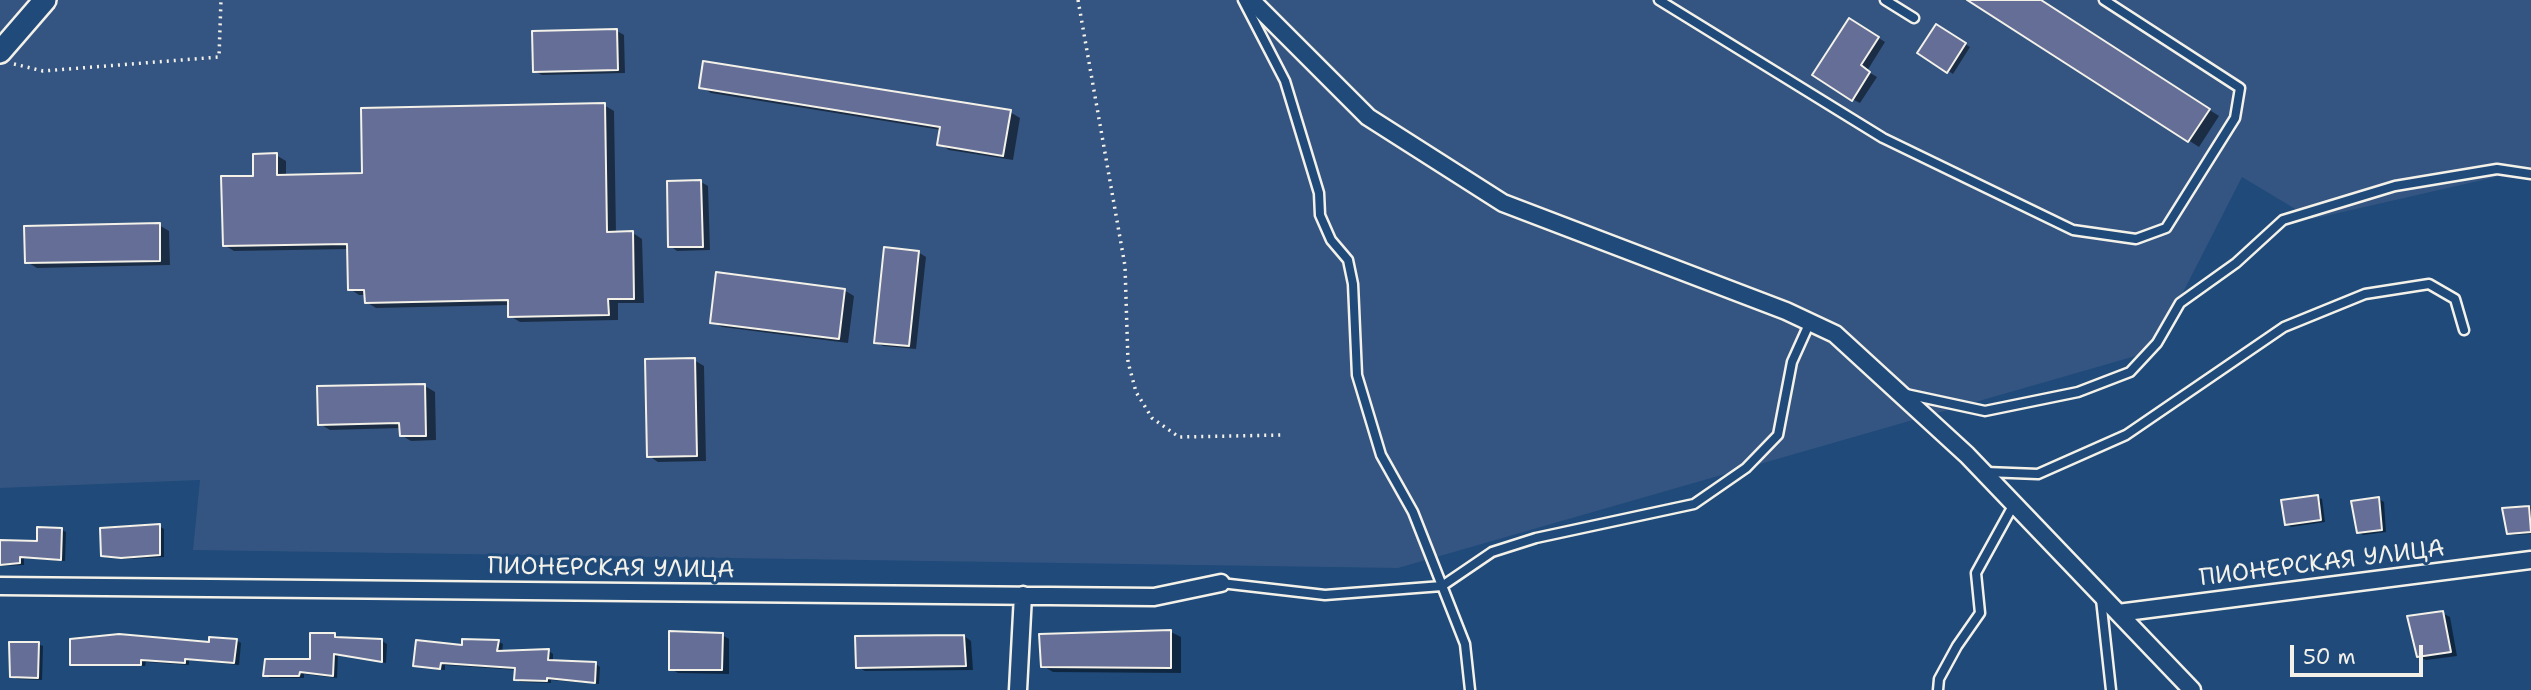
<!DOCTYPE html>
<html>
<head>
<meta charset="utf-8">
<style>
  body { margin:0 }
  #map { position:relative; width:2531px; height:690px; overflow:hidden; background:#1f4a7a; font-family:"Shantell Sans",sans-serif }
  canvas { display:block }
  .scale { position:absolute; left:2290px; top:645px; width:133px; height:32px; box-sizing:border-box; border:4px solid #f4f1e8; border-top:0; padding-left:9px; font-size:21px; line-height:24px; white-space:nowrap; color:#f4f1e8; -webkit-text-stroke:5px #1f4a7a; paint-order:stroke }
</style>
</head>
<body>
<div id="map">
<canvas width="2531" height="690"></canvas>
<div class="scale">50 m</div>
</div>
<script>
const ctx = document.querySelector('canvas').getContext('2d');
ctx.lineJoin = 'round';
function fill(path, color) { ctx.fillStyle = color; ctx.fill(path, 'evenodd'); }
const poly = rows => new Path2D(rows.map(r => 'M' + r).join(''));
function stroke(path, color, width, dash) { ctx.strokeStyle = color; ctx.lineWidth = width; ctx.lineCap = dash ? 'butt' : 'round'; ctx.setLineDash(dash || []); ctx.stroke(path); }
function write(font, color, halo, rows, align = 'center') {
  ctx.font = font + ' "Shantell Sans",sans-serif'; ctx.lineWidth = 6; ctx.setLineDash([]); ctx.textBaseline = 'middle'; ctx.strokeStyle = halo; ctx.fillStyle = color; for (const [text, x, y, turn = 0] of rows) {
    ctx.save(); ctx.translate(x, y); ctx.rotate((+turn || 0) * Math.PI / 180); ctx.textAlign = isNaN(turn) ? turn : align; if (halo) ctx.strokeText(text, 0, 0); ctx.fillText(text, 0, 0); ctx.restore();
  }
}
const built = poly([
  [0,0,2531,0,2531,169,2312,219,2242,177,2153,351,1398,568,193,550,200,480,0,488]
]);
const shadow = poly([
  [1970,0,2039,0,2219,116,2199,147],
  [1857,24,1885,42,1867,71,1877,77,1860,103,1852,99],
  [1937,27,1970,47,1953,74,1920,53],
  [617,31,624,35,625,73,542,75,534,71],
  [701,87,1010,112,1020,118,1013,160,949,150,939,144,941,130,711,93],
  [604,105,614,111,616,233,633,233,642,239,644,303,618,303,618,320,520,322,510,316,510,305,376,308,366,302,366,295,359,295,350,289,349,249,234,251,224,245,255,177,276,155,286,161,286,177,364,175],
  [701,182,708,186,710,250,677,251,670,246],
  [159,225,169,231,170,265,37,268,27,262],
  [918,252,926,257,916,349,883,346,876,342],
  [844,290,854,296,848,343,722,327,712,322],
  [694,360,704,366,706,461,658,462,649,456],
  [425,386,435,392,436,440,411,441,401,435,401,428,330,430,320,424],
  [2317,497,2322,499,2325,522,2291,527,2286,524],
  [2379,499,2384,502,2386,532,2363,535,2358,532],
  [2531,507,2531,534,2513,535,2509,533,2504,509],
  [159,526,164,529,164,557,127,559,107,558,102,555],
  [62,530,66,532,65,561,24,558,24,565,0,566,0,542,39,543],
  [2442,613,2450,617,2457,656,2426,660,2418,656],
  [1171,632,1181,637,1181,673,1053,672,1043,666],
  [722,635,729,639,729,674,678,673,671,669],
  [337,636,382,641,387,644,386,663,338,655,337,678,304,674,304,678,270,678,265,675,312,661,336,645],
  [964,636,971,641,973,670,865,671,858,667],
  [236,640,241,643,239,665,189,660,189,665,146,662,145,666,77,666,72,664],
  [498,641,503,644,502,653,549,651,553,654,553,662,596,664,600,667,599,684,551,680,551,683,520,682,516,679,517,670,445,665,445,670,420,668,415,665,464,647],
  [38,644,43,646,42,680,17,679,12,676]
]);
const building = poly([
  [1967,0,2041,0,2210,109,2188,142,1967,0],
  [1849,18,1879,37,1861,65,1870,72,1852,101,1812,75,1849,18],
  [1936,24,1966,43,1947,73,1917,53,1936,24],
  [617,29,618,70,533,72,532,31,617,29],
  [703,61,1011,110,1003,156,937,145,940,127,699,88,703,61],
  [605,103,607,232,633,231,634,299,608,299,609,315,508,317,508,300,365,303,364,290,348,290,347,244,223,246,221,176,253,176,253,154,277,153,277,175,362,173,361,108,605,103],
  [701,180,703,247,668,247,667,181,701,180],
  [160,223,160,261,25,263,24,226,160,223],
  [884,247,919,251,909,346,874,343,884,247],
  [716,272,845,289,839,339,710,323,716,272],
  [695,358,697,456,647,457,645,359,695,358],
  [425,384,426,436,400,436,399,423,318,425,317,386,425,384],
  [2318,495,2321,520,2285,525,2281,500,2318,495],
  [2379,497,2382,530,2357,533,2351,501,2379,497],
  [2529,506,2531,532,2507,534,2502,508,2529,506],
  [160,524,160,555,121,558,101,556,100,528,160,524],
  [37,527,62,528,61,560,20,557,20,563,0,565,0,540,37,541,37,527],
  [2443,611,2451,652,2417,657,2407,616,2443,611],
  [1171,630,1171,668,1041,667,1039,634,1171,630],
  [669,631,723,633,722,670,669,670,669,631],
  [310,633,335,633,335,637,382,639,382,662,334,654,333,676,300,672,299,676,263,676,265,659,310,659,310,633],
  [119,634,209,642,209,637,237,639,234,663,185,659,185,663,141,660,141,665,70,665,70,639,119,634],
  [964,635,966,666,856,668,855,636,964,635],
  [462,639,499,640,497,651,549,649,548,660,596,662,595,683,547,678,547,681,514,680,515,668,441,663,440,669,413,666,416,640,462,645,462,639],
  [9,642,39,642,38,678,10,677,9,642]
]);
const path = poly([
  [1078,0,1125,266,1128,362,1136,392,1152,418,1179,437,1283,435],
  [14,64,43,71,219,57,221,0]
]);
const service = poly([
  [1243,0,1285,81,1319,193,1320,215,1331,240,1348,260,1353,284,1357,375,1381,455,1413,512,1465,644,1470,690],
  [1659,0,1883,138,2073,230,2136,239,2166,228,2235,118,2240,88,2104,0],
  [1885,0,1914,18],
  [1906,394,1985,411,2078,392,2130,372,2157,343,2180,303,2236,263,2283,220,2395,186,2497,169,2531,174],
  [1986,472,2038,474,2126,435,2284,327,2365,294,2429,284,2455,299,2464,330],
  [1221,583,1325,595,1442,586,1492,552,1536,538,1694,504,1746,468,1778,435,1792,362,1810,322],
  [2101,599,2111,690],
  [1938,690,1939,679,1957,646,1980,613,1976,573,2014,504]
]);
const minor = poly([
  [1251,0,1368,117,1503,203,1786,311,1835,334,1967,455,2192,690],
  [0,586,1154,597,1221,583],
  [2118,613,2531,560],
  [1018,690,1023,595]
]);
const secondary = poly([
  [0,52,45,0]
]);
const streetNames = [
  ["ПИОНЕРСКАЯ УЛИЦА",2322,564,-7],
  ["ПИОНЕРСКАЯ УЛИЦА",611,569,1]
];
fill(built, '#345582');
fill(shadow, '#0007');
fill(building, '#646e96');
stroke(building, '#f4f1e8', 2);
stroke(service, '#f4f1e8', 13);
stroke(minor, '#f4f1e8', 21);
stroke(secondary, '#f4f1e8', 26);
stroke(path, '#f4f1e8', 3.5, [2, 5]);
stroke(service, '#1f4a7a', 8);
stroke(minor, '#1f4a7a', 16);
stroke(secondary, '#1f4a7a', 21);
write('24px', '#f4f1e8', '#1f4a7a', streetNames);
</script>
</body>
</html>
